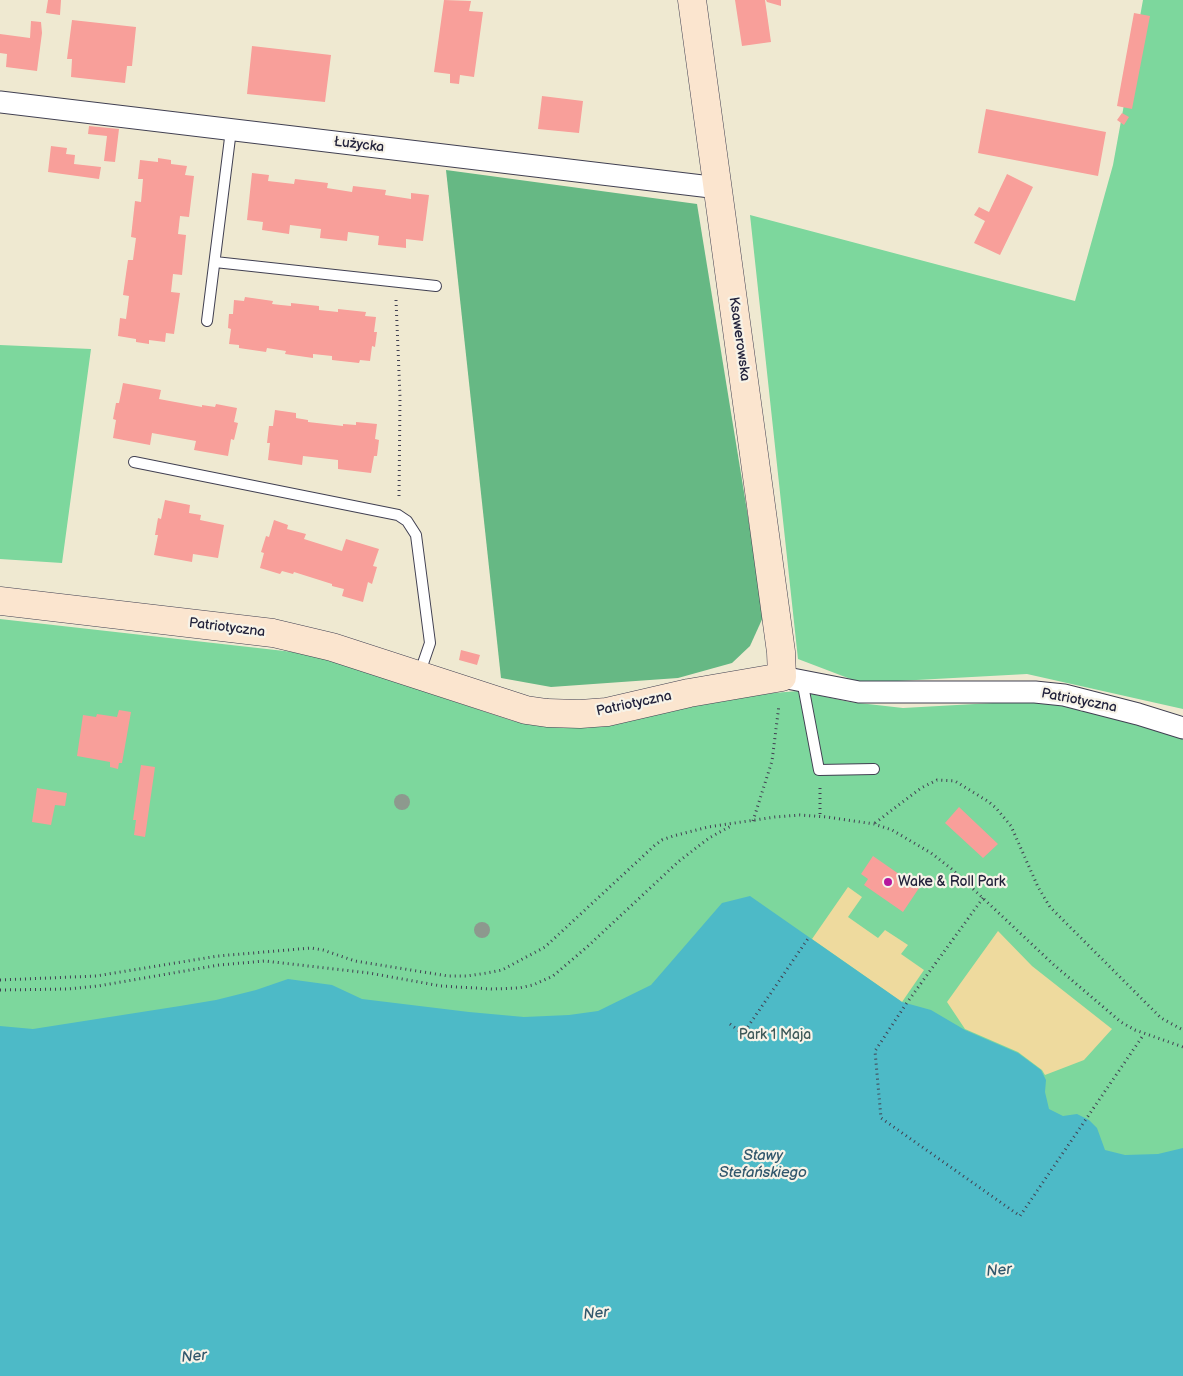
<!DOCTYPE html>
<html>
<head>
<meta charset="utf-8">
<style>
  body { margin:0 }
  canvas { display:block; background:#efe9d1 }
</style>
</head>
<body>
<canvas width="1183" height="1376"></canvas>
<script>
const ctx = document.querySelector('canvas').getContext('2d');
ctx.lineJoin = 'round';
function fill(path, color) { ctx.fillStyle = color; ctx.fill(path, 'evenodd'); }
const poly = rows => new Path2D(rows.map(r => 'M' + r).join(''));
function stroke(path, color, width, dash) { ctx.strokeStyle = color; ctx.lineWidth = width; ctx.lineCap = dash ? 'butt' : 'round'; ctx.setLineDash(dash || []); ctx.stroke(path); }
function write(font, color, halo, rows, align = 'center') {
  ctx.font = font + ' "Balsamiq Sans",sans-serif'; ctx.lineWidth = 4.5; ctx.setLineDash([]); ctx.textBaseline = 'middle'; ctx.strokeStyle = halo; ctx.fillStyle = color; for (const [text, x, y, turn = 0] of rows) {
    ctx.save(); ctx.translate(x, y); ctx.rotate((+turn || 0) * Math.PI / 180); ctx.textAlign = isNaN(turn) ? turn : align; if (halo) ctx.strokeText(text, 0, 0); ctx.fillText(text, 0, 0); ctx.restore();
  }
}
const green = poly([
  [1143,0,1183,0,1183,709,1027,674,861,683,798,659,750,215,1075,301,1113,165],
  [0,345,91,349,62,563,0,559],
  [0,619,311,654,513,721,538,725,699,699,798,691,850,702,903,708,1047,700,1183,738,1183,1376,0,1376]
]);
const forest = poly([
  [446,170,697,204,764,615,750,646,732,663,678,678,551,687,501,678]
]);
const sand = poly([
  [848,887,862,897,848,917,878,938,885,930,908,945,901,954,924,970,902,1002,812,939],
  [998,931,1032,966,1112,1029,1084,1060,1045,1075,1042,1070,1018,1052,965,1029,947,1002]
]);
const water = poly([
  [750,896,902,1002,931,1010,965,1030,1018,1053,1041,1070,1046,1080,1045,1092,1049,1109,1063,1116,1077,1114,1089,1120,1097,1128,1105,1150,1125,1155,1158,1154,1183,1148,1183,1376,0,1376,0,1026,33,1029,180,1006,216,1000,256,990,288,979,332,985,362,999,469,1012,524,1017,569,1015,598,1011,651,985,722,903]
]);
const building = poly([
  [48,0,61,0,60,15,46,13],
  [444,0,471,1,469,11,483,12,474,77,460,75,459,84,450,83,450,74,434,72],
  [735,0,765,0,771,42,742,46],
  [766,0,781,0,781,6,767,2],
  [1134,13,1150,16,1132,109,1117,106],
  [72,20,136,27,132,66,127,66,125,83,71,77,72,59,67,59],
  [31,21,41,22,42,33,37,71,6,67,7,54,0,53,0,34,30,38],
  [252,46,331,55,325,102,247,94],
  [542,96,583,101,579,133,538,129],
  [986,109,1106,132,1098,176,978,153],
  [1122,113,1129,117,1124,125,1117,120],
  [89,126,119,129,115,162,104,161,107,136,88,134],
  [51,146,67,148,66,154,75,155,74,164,101,167,99,179,48,172],
  [158,158,171,160,171,164,187,166,185,175,194,176,189,217,180,216,178,234,186,235,182,275,173,274,171,292,180,293,174,334,166,333,165,342,149,340,149,344,136,342,136,339,118,336,120,318,126,319,129,296,123,295,128,260,133,260,136,238,131,237,135,201,141,202,142,191,143,179,138,179,140,160,158,162],
  [252,173,269,175,268,181,294,184,295,179,328,183,327,188,352,192,353,186,386,190,385,195,411,199,411,193,429,195,423,241,406,239,406,248,378,245,379,236,348,232,347,241,320,238,321,229,290,225,289,234,262,230,263,222,247,220],
  [1007,174,1033,187,1000,255,974,243,985,221,974,215,979,207,989,212],
  [245,297,273,301,272,304,281,305,291,306,291,303,319,306,319,310,338,312,338,309,366,312,365,316,376,317,374,332,377,332,375,347,372,346,370,361,360,360,359,363,332,360,332,356,313,354,313,358,285,354,286,351,267,348,266,352,239,348,239,345,229,344,231,329,228,328,229,314,233,314,234,300,244,301],
  [123,383,161,390,159,399,202,407,202,405,215,407,216,404,237,408,234,422,238,423,234,440,231,439,228,456,194,450,196,441,152,433,150,445,113,438,116,420,113,419,116,403,119,403],
  [275,410,296,413,296,418,308,420,308,422,343,426,343,424,356,425,356,422,377,424,375,439,379,440,377,456,374,456,371,473,338,469,338,460,303,456,302,465,268,460,270,443,267,443,269,426,273,426],
  [165,500,190,505,189,513,201,515,200,520,224,525,218,558,193,554,192,562,154,555,158,535,155,535,158,518,161,519],
  [274,520,288,525,287,529,306,534,304,539,342,551,346,539,379,549,373,566,377,567,372,584,368,582,363,602,342,596,344,589,332,586,332,584,294,572,293,574,282,571,280,574,260,568,264,553,261,552,266,536,269,537],
  [461,650,480,655,477,665,459,660],
  [119,710,131,712,122,763,119,763,118,769,110,767,110,762,77,756,83,715,96,717,97,714,117,717],
  [141,765,155,767,145,837,134,835,136,820,133,820],
  [37,788,67,793,65,806,55,805,51,825,32,822],
  [959,807,998,844,983,858,945,823],
  [873,856,919,888,903,912,864,885,868,879,861,874]
]);
const path = poly([
  [396,300,400,397,399,497],
  [820,788,820,816],
  [753,821,772,761,779,705],
  [875,823,921,788,937,780,955,781,989,802,996,808,1011,826,1038,887,1050,907,1161,1018,1183,1030],
  [983,898,906,1004,875,1051,881,1118,1020,1216,1144,1034],
  [0,980,96,976,218,956,311,948,323,950,355,961,448,976,467,976,487,973,502,970,545,947,654,846,662,840,673,836,708,827,775,817,800,815,827,817,874,824,892,830,931,853,953,870,1054,965,1121,1022,1135,1030,1183,1047],
  [0,990,68,989,98,986,219,965,265,961,369,973,441,986,492,989,519,988,533,985,553,976,587,947,678,862,709,838,731,826],
  [730,1024,743,1034,809,937]
]);
const lane = poly([
  [215,262,436,286],
  [207,321,231,130],
  [134,462,398,515,407,521,416,535,430,643,419,675],
  [802,680,819,770,874,769]
]);
const street = poly([
  [0,102,719,188],
  [782,677,859,692,1035,692,1064,695,1138,714,1183,728]
]);
const secondary = poly([
  [0,601,273,633,332,647,526,710,547,713,580,714,607,712,689,693,782,677,781,652,692,0]
]);
const trees = [
  [402,802],
  [482,930]
];
const markers = [
  [888,882,5,"#b5179e"]
];
const streetNames = [
  ["Łużycka",359,145,7],
  ["Ksawerowska",739,339,82],
  ["Patriotyczna",227,628,7],
  ["Patriotyczna",1079,701,11],
  ["Patriotyczna",634,704,-12]
];
const poiNames = [
  ["Wake & Roll Park",898,882]
];
const parkNames = [
  ["Park 1 Maja",775,1035]
];
const waterNames = [
  ["Stawy",763,1156],
  ["Stefańskiego",763,1173],
  ["Ner",999,1271,-6],
  ["Ner",596,1314,-6],
  ["Ner",194,1357,-6]
];
fill(green, '#7dd79d');
fill(forest, '#66b884');
fill(sand, '#eeda9e');
fill(water, '#4dbac7');
fill(building, '#f89f9a');
stroke(lane, '#414052', 12);
stroke(street, '#414052', 23);
stroke(secondary, '#414052', 29);
stroke(path, '#414052', 3, [1, 4]);
stroke(lane, '#fff', 10);
stroke(street, '#fff', 21);
stroke(secondary, '#fbe5cf', 28);
ctx.fillStyle = '#8d998e';
for (const [x, y] of trees) { ctx.beginPath(); ctx.arc(x, y, 8, 0, 2 * Math.PI); ctx.fill(); }
for (const [x, y, r, color] of markers) { const dot = new Path2D(); dot.arc(x, y, r, 0, 2 * Math.PI); ctx.fillStyle = color; ctx.fill(dot); stroke(dot, '#f7f3e8', 2); }
write('14px', '#22223b', '#f7f3e8', streetNames);
write('14px', '#22223b', '#f7f3e8', poiNames, 'left');
write('14px', '#3d5858', '#f7f3e8', parkNames);
write('italic 15px', '#31576c', '#f7f3e8', waterNames);
</script>
</body>
</html>
